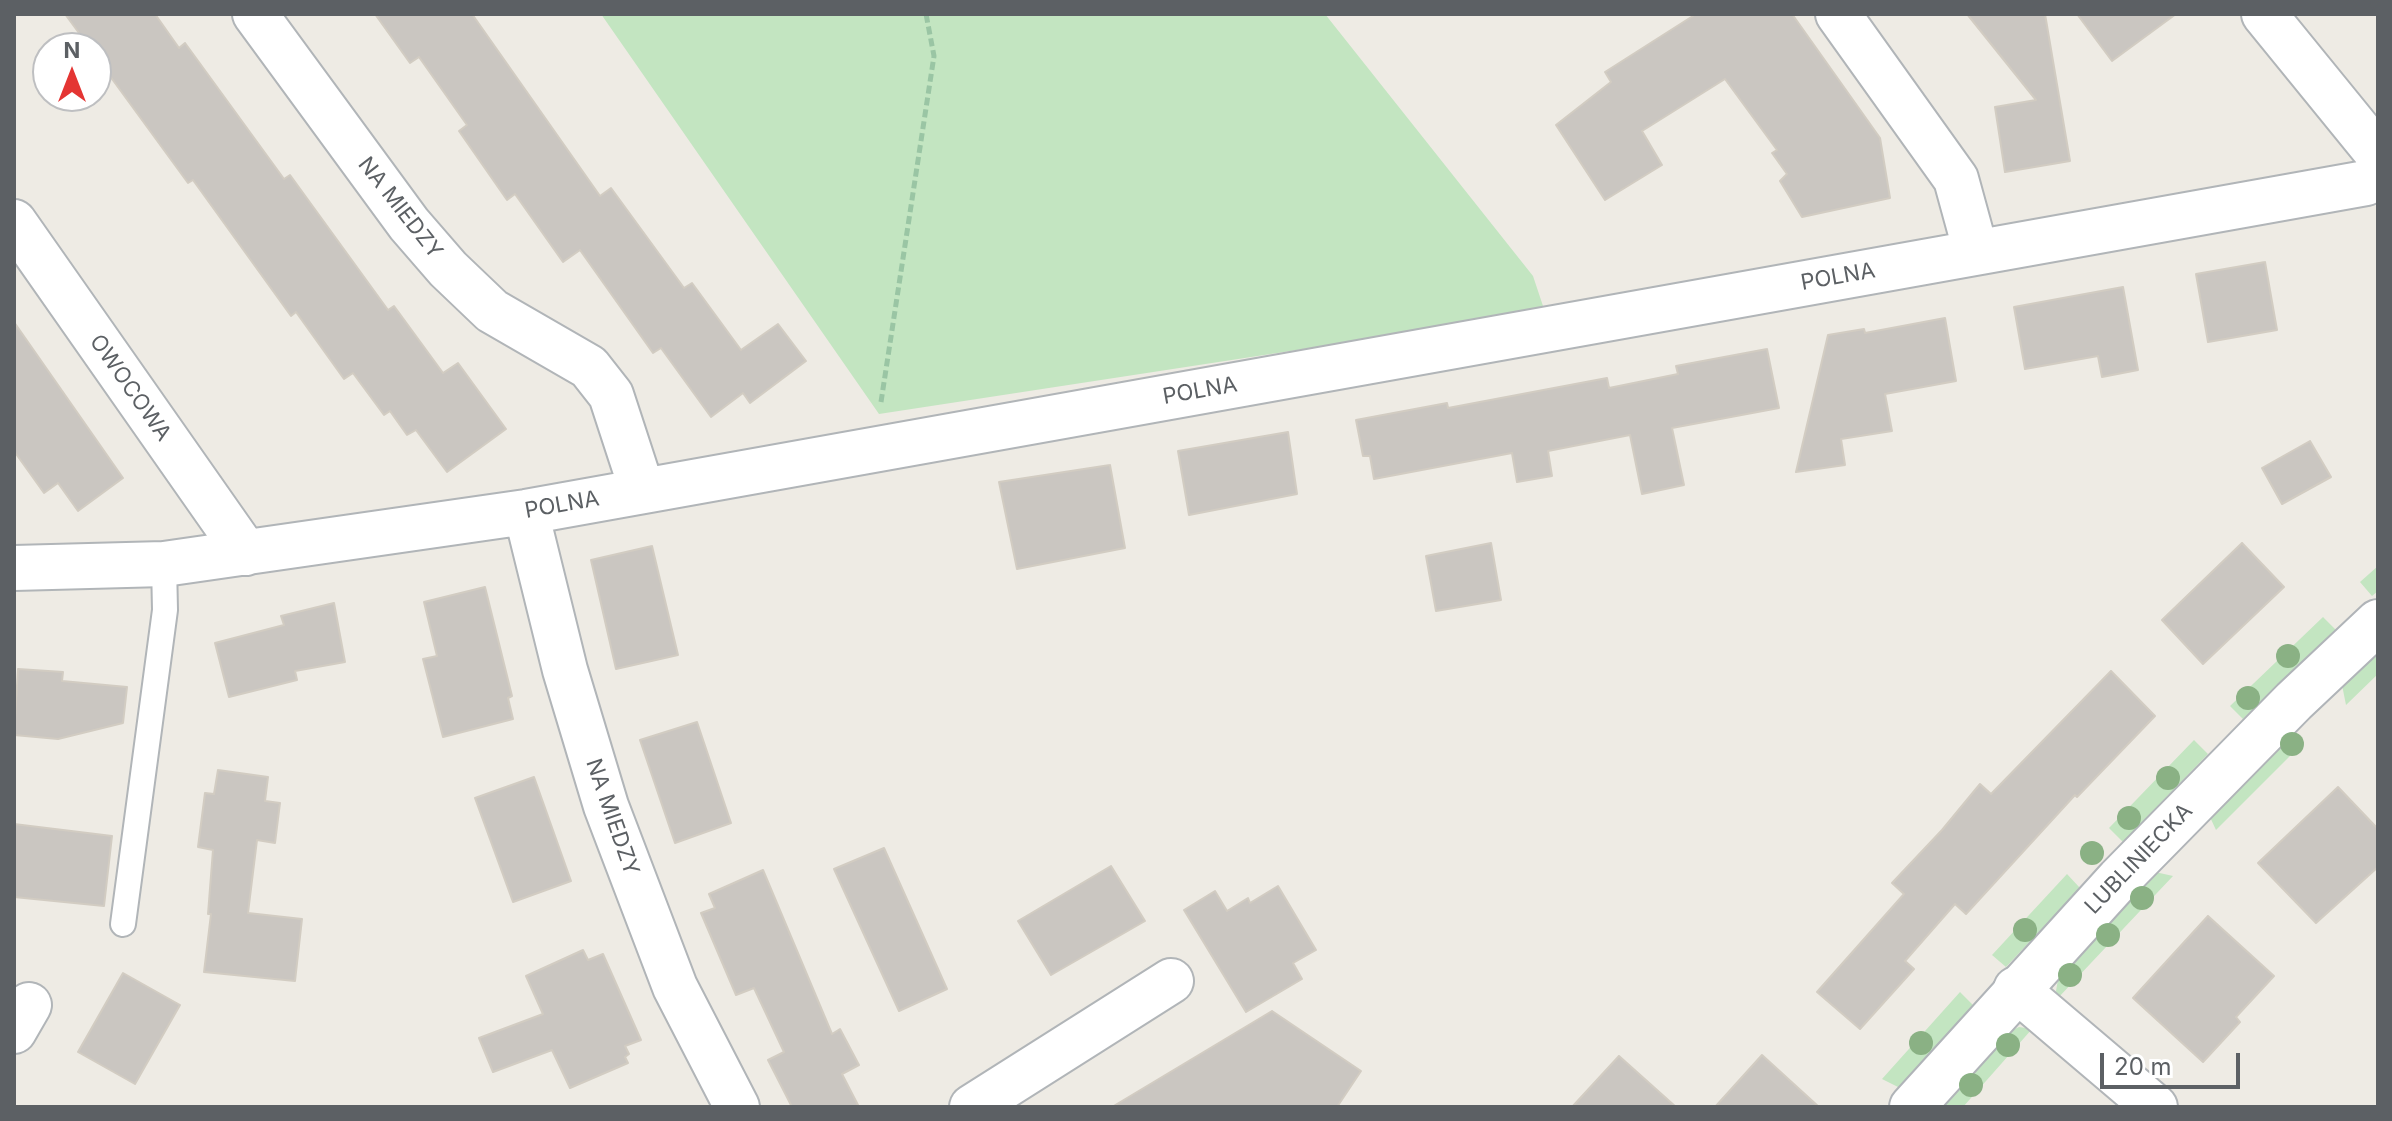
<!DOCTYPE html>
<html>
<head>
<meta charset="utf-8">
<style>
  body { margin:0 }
  #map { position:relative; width:2392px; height:1121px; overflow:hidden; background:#eeebe4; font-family:Inter,sans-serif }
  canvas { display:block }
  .frame { position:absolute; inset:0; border:16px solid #5c6064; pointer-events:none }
  .north { position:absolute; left:32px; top:32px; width:80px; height:80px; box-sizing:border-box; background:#fff; border:2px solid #bebfc1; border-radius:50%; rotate:0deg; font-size:22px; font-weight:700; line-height:32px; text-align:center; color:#5c6064 }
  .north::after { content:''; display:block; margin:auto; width:28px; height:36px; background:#e43533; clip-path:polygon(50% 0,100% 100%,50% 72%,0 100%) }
  .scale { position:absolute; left:2100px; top:1053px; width:140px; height:36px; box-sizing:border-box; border:4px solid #5c6064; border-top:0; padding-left:10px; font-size:24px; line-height:28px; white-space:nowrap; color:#5c6064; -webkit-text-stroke:6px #fff; paint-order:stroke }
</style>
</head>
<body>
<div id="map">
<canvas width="2392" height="1121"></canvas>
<div class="frame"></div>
<div class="north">N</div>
<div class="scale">20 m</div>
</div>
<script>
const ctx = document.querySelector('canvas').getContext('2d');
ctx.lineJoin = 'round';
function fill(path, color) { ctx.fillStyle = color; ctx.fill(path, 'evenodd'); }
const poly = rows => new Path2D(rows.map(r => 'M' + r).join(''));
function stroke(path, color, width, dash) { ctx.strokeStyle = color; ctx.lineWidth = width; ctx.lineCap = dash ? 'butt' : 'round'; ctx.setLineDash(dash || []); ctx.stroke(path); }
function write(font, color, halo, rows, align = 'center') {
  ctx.font = font + ' Inter,sans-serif'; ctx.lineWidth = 6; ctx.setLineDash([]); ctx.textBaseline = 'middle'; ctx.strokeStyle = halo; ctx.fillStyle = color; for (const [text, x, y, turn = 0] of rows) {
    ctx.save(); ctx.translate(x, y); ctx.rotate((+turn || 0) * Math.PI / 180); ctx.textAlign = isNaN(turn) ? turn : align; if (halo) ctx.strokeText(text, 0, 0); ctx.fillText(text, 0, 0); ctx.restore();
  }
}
const green = poly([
  [601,14,1325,14,1533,276,1545,312,879,414],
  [2378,566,2378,591,2372,596,2360,582],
  [2323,617,2336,630,2243,719,2230,706],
  [2378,651,2378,674,2346,705,2342,685],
  [2288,736,2299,747,2216,830,2209,815],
  [2194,740,2208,754,2123,842,2109,828],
  [2155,872,2173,876,2058,998,2056,991,2059,974],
  [2067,874,2080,888,2006,967,1992,955],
  [1960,992,1973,1005,1900,1088,1882,1079],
  [2019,1027,2032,1029,1963,1107,1941,1107,2006,1033]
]);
const building = poly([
  [65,14,155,14,179,48,185,43,284,179,290,175,388,310,394,306,443,373,458,363,506,429,447,472,416,430,407,435,390,411,384,415,353,373,344,379,296,312,291,316,193,180,188,183,96,57,96,48,90,48,65,14],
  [375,14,472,14,600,196,611,188,684,288,692,283,741,350,778,324,806,361,750,403,743,393,711,417,661,348,653,353,580,250,563,262,515,194,507,200,459,131,467,125,419,57,410,63,375,14],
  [1696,14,1792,14,1880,138,1890,198,1802,217,1780,181,1787,174,1772,153,1777,150,1725,79,1642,131,1662,165,1605,200,1556,125,1611,82,1605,72,1696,14],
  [1967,14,2045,14,2070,161,2005,172,1995,107,2036,100,1967,14],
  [2077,14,2176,14,2112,61,2077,14],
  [2265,262,2277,330,2208,342,2196,274,2265,262],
  [2123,287,2138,370,2102,377,2098,356,2025,369,2014,307,2123,287],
  [1945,318,1956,381,1885,394,1892,431,1841,439,1845,465,1796,472,1828,335,1864,329,1865,333,1945,318],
  [14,322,123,478,78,511,58,483,44,493,14,451,14,322],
  [1767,349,1779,408,1672,428,1684,485,1642,494,1630,435,1548,451,1552,476,1517,482,1512,453,1374,479,1370,456,1363,456,1356,420,1447,403,1448,408,1607,378,1609,388,1678,374,1676,366,1767,349],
  [1288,432,1297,494,1189,515,1178,451,1288,432],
  [2310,441,2331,477,2282,504,2262,468,2310,441],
  [1110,465,1125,548,1017,569,999,482,1110,465],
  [1491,543,1501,600,1436,611,1426,556,1491,543],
  [2242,543,2284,587,2203,664,2162,620,2242,543],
  [652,546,678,655,616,669,591,560,652,546],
  [485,587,512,696,508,698,513,719,443,737,423,659,437,656,424,602,485,587],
  [334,603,345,662,295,671,297,680,229,697,215,643,284,625,281,616,334,603],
  [18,669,63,672,62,681,127,687,123,723,58,739,14,735,18,669],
  [2111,671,2155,716,2077,797,2075,795,1966,914,1955,904,1905,961,1914,969,1860,1029,1817,992,1904,894,1892,883,1942,830,1980,784,1991,794,2111,671],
  [697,722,731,823,675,843,640,740,697,722],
  [218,770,268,777,265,801,280,803,275,843,257,840,248,913,302,919,295,981,204,972,211,914,208,914,213,850,198,847,205,793,214,794,218,770],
  [534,777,571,881,513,902,475,798,534,777],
  [2338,787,2378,829,2378,867,2316,923,2258,863,2338,787],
  [14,824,112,836,104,906,14,897,14,824],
  [884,848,947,989,899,1011,834,869,884,848],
  [1111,866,1145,921,1051,975,1018,921,1111,866],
  [763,870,832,1034,840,1029,859,1065,842,1074,859,1107,792,1107,768,1060,784,1052,754,988,736,995,701,913,715,908,709,894,763,870],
  [1278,886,1316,950,1293,963,1302,979,1246,1012,1184,910,1215,891,1227,911,1248,898,1250,903,1278,886],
  [2208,916,2274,976,2236,1017,2240,1022,2203,1062,2133,998,2208,916],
  [583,950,588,960,603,954,641,1040,625,1046,629,1054,625,1057,628,1063,570,1088,552,1050,493,1072,479,1038,543,1014,526,976,583,950],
  [123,973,180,1005,135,1084,78,1052,123,973],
  [1272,1011,1361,1071,1337,1107,1112,1107,1272,1011],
  [1762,1055,1819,1107,1715,1107,1762,1055],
  [1619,1056,1676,1107,1572,1107,1619,1056]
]);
const path = poly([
  [881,402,934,56,926,14]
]);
const lane = poly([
  [123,924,165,610,164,564]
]);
const street = poly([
  [255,14,409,224,448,269,492,311,589,367,611,395,642,490],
  [1838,14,1956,179,1976,252],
  [2264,14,2378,154],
  [14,222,246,553],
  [526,512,565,670,606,806,675,987,737,1107],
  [14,568,164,564,526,512,2366,183,2378,172],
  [2016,989,2155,1107],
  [14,1031,29,1005],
  [972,1107,1171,981]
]);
const secondary = poly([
  [1912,1107,2119,879,2294,701,2378,622]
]);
const trees = [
  [2288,656],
  [2248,698],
  [2292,744],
  [2168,778],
  [2129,818],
  [2092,853],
  [2142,898],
  [2025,930],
  [2108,935],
  [2070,975],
  [1921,1043],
  [2008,1045],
  [1971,1085]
];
const streetNames = [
  ["NA MIEDZY",400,208,52],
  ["POLNA",1838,277,-10],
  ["OWOCOWA",130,388,55],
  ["POLNA",1200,391,-10],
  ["POLNA",562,505,-10],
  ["NA MIEDZY",612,817,71],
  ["LUBLINIECKA",2139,859,-46]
];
fill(green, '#c3e5c1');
fill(building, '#cac6c1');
stroke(building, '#d2ccc2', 2);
stroke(lane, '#b1b5b8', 28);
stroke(street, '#b1b5b8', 48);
stroke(secondary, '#b0b4b8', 48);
stroke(path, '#9ac5a4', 5, [8, 4]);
stroke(lane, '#fff', 24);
stroke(street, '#fff', 44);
stroke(secondary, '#fff', 44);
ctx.fillStyle = '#8ab184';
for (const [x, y] of trees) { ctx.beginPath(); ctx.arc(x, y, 12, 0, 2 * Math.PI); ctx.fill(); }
write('22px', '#5c6064', '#fff', streetNames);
</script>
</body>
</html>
